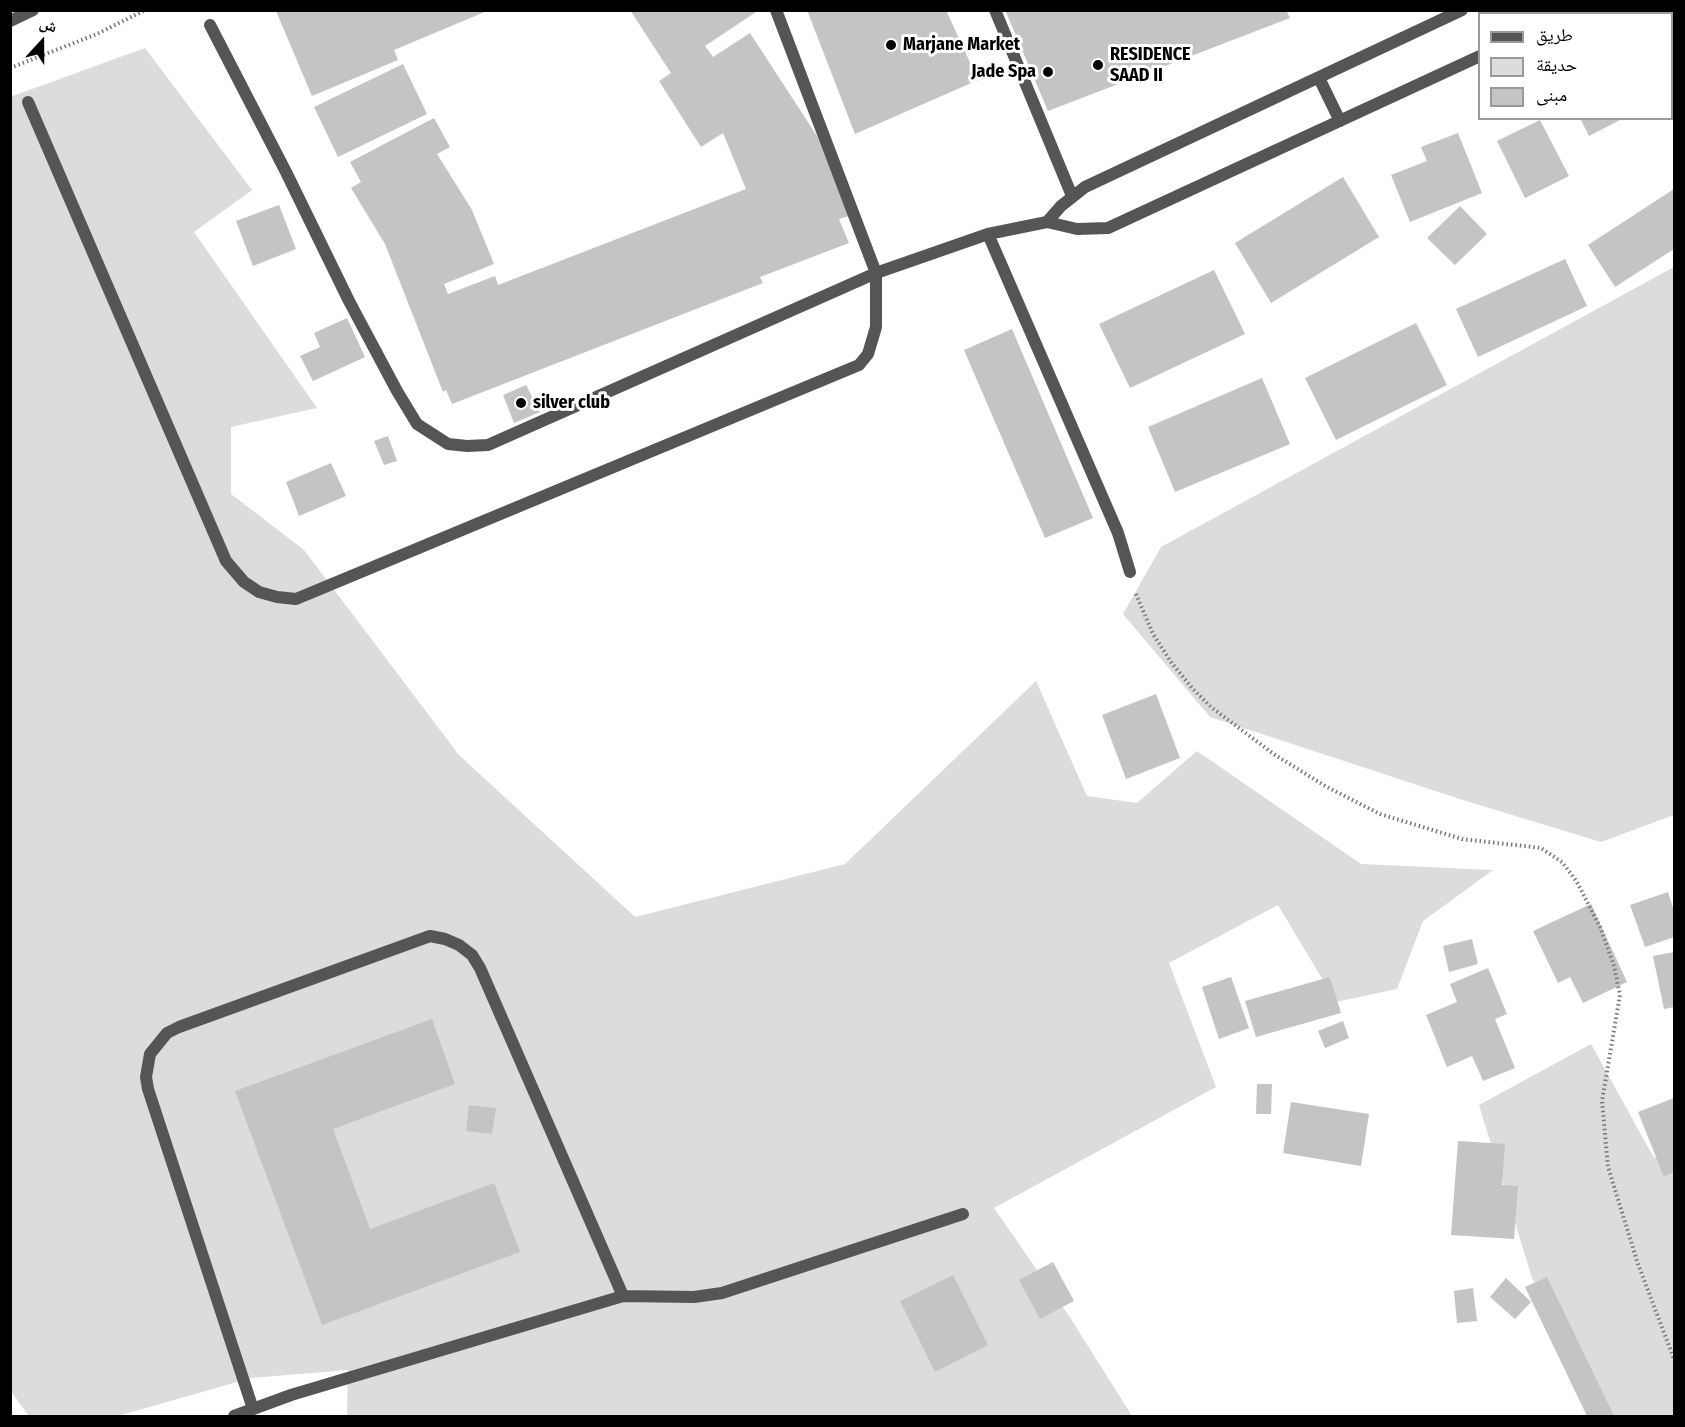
<!DOCTYPE html>
<html>
<head>
<meta charset="utf-8">
<style>
  body { margin:0 }
  #map { position:relative; width:1685px; height:1427px; overflow:hidden; background:#fff; font-family:"Fira Sans Condensed","Noto Naskh Arabic",sans-serif }
  canvas { display:block }
  .frame { position:absolute; inset:0; border:12px solid #000; pointer-events:none }
  .legend { position:absolute; left:1478px; top:12px; width:195px; height:108px; box-sizing:border-box; background:#fff; border:2px solid #999; margin:0; padding:8px 10px; list-style:none; font-size:18px; color:#000 }
  .legend li { display:flex; align-items:center; gap:12px; height:30px }
  .legend b { width:30px; border:2px solid #999 }
  .north { position:absolute; left:12px; top:12px; width:60px; height:60px; -webkit-text-stroke:4px #fff; paint-order:stroke; rotate:21deg; font-size:16px; font-weight:700; line-height:24px; text-align:center; color:#000 }
  .north::after { content:''; display:block; margin:auto; width:21px; height:27px; background:#000; clip-path:polygon(50% 0,100% 100%,50% 72%,0 100%) }
</style>
</head>
<body>
<div id="map">
<canvas width="1685" height="1427"></canvas>
<div class="frame"></div>
<ul class="legend">
<li><b style="height:8px;background:#555"></b>طريق</li>
<li><b style="height:16px;background:#dcdcdc"></b>حديقة</li>
<li><b style="height:16px;background:#c4c4c4"></b>مبنى</li>
</ul>
<div class="north">ش</div>
</div>
<script>
const ctx = document.querySelector('canvas').getContext('2d');
ctx.lineJoin = 'round';
function fill(path, color) { ctx.fillStyle = color; ctx.fill(path, 'evenodd'); }
const poly = rows => new Path2D(rows.map(r => 'M' + r).join(''));
function stroke(path, color, width, dash) { ctx.strokeStyle = color; ctx.lineWidth = width; ctx.lineCap = dash ? 'butt' : 'round'; ctx.setLineDash(dash || []); ctx.stroke(path); }
function write(font, color, halo, rows, align = 'center') {
  ctx.font = font + ' "Fira Sans Condensed",sans-serif'; ctx.lineWidth = 6; ctx.setLineDash([]); ctx.textBaseline = 'middle'; ctx.strokeStyle = halo; ctx.fillStyle = color; for (const [text, x, y, turn = 0] of rows) {
    ctx.save(); ctx.translate(x, y); ctx.rotate((+turn || 0) * Math.PI / 180); ctx.textAlign = isNaN(turn) ? turn : align; if (halo) ctx.strokeText(text, 0, 0); ctx.fillText(text, 0, 0); ctx.restore();
  }
}
const green = poly([
  [145,48,252,190,194,232,317,408,231,427,231,494,304,550,459,755,635,917,845,864,1036,681,1087,796,1137,803,1197,751,1361,864,1493,870,1423,921,1397,989,1336,1002,1278,905,1169,963,1216,1087,994,1208,1071,1319,1132,1416,347,1416,348,1370,251,1378,118,1416,29,1416,10,1390,10,97],
  [1674,267,1674,815,1601,842,1466,801,1210,717,1123,614,1161,547],
  [1591,1044,1654,1158,1674,1149,1674,1416,1604,1416,1532,1278,1479,1105]
]);
const building = poly([
  [630,10,759,10,705,46,713,57,750,33,817,136,849,216,839,219,849,243,760,277,763,283,452,404,446,390,443,392,385,244,351,188,361,182,350,162,434,118,450,147,437,154,472,210,494,264,444,284,448,294,495,276,498,285,746,189,723,133,701,147,659,81,671,73],
  [807,10,946,10,978,80,855,134],
  [1005,10,1286,10,1290,18,1048,111],
  [276,11,487,11,394,50,398,60,312,96],
  [403,64,427,114,338,157,314,107],
  [1580,118,1624,118,1589,136],
  [1540,120,1569,176,1525,198,1497,141],
  [1458,133,1482,193,1410,222,1391,175,1427,161,1421,147],
  [1343,177,1379,237,1271,303,1235,243],
  [1674,189,1674,249,1615,287,1588,245],
  [279,205,296,249,253,266,236,221],
  [1460,206,1487,234,1455,265,1427,238],
  [1565,259,1587,306,1478,357,1456,309],
  [1214,270,1245,334,1130,388,1099,324],
  [347,318,365,357,313,381,300,356,320,347,314,333],
  [1416,323,1447,385,1336,440,1305,378],
  [1012,329,1093,518,1045,538,964,350],
  [1262,378,1290,444,1175,492,1148,427],
  [526,385,540,412,514,423,503,395],
  [388,436,397,461,384,465,374,441],
  [331,463,346,496,299,516,286,482],
  [1156,694,1180,758,1126,779,1102,715],
  [1668,892,1674,911,1674,937,1645,947,1630,905],
  [1591,904,1627,982,1583,1003,1570,977,1558,983,1533,931],
  [1472,939,1478,964,1449,972,1443,946],
  [1674,952,1674,1007,1664,1009,1653,956],
  [1488,968,1507,1014,1495,1019,1515,1068,1483,1081,1472,1056,1447,1067,1426,1015,1457,1002,1450,984],
  [1231,977,1249,1028,1219,1039,1202,987],
  [1330,977,1341,1013,1256,1037,1245,1001],
  [432,1019,455,1084,333,1129,370,1229,494,1183,520,1252,322,1325,235,1091],
  [1343,1021,1349,1038,1325,1048,1318,1031],
  [1257,1084,1272,1084,1271,1114,1256,1114],
  [1674,1098,1674,1172,1664,1177,1638,1112],
  [1291,1102,1369,1114,1361,1166,1283,1153],
  [469,1105,496,1108,492,1134,466,1131],
  [1458,1141,1505,1144,1502,1185,1518,1186,1514,1239,1451,1235],
  [1053,1262,1074,1301,1040,1319,1019,1280],
  [953,1275,988,1345,935,1372,900,1301],
  [1547,1277,1614,1416,1587,1416,1525,1287],
  [1506,1278,1531,1302,1515,1319,1490,1297],
  [1473,1288,1477,1321,1457,1323,1454,1291]
]);
const path = poly([
  [10,68,97,34,145,10],
  [1136,594,1153,634,1171,662,1192,688,1211,707,1275,755,1327,787,1380,814,1462,839,1541,848,1562,862,1577,882,1601,929,1614,966,1620,995,1602,1101,1608,1167,1638,1264,1674,1359]
]);
const minor = poly([
  [995,10,1072,196],
  [1647,10,1649,14],
  [1572,14,1578,10],
  [10,21,33,10],
  [210,25,286,172,349,301,397,391,417,424,448,444,467,446,488,445,876,273,988,234,1047,222,1077,229,1108,228,1480,56],
  [1672,61,1674,67],
  [1319,78,1340,121],
  [28,102,226,561,244,582,259,592,277,597,296,599,859,365,868,354,876,327,876,273,776,10],
  [1047,222,1061,206,1085,187,1462,10],
  [988,234,1118,533,1130,572],
  [253,1409,148,1089,146,1077,150,1054,167,1033,179,1027,430,936,445,939,459,945,472,955,480,968,623,1296],
  [234,1416,291,1395,623,1296,694,1297,722,1293,963,1214]
]);
const markers = [
  [891,45,6,"#000"],
  [1098,65,6,"#000"],
  [1048,72,6,"#000"],
  [521,403,6,"#000"]
];
const poiNames = [
  ["Marjane Market",903,45],
  ["RESIDENCE",1110,55],
  ["SAAD II",1110,76],
  ["Jade Spa",1036,72,"right"],
  ["silver club",533,403]
];
fill(green, '#dcdcdc');
fill(building, '#c4c4c4');
stroke(path, '#777', 4, [1.5, 3]);
stroke(minor, '#555', 12);
for (const [x, y, r, color] of markers) { const dot = new Path2D(); dot.arc(x, y, r, 0, 2 * Math.PI); ctx.fillStyle = color; ctx.fill(dot); stroke(dot, '#fff', 2); }
write('bold 18px', '#000', '#fff', poiNames, 'left');
</script>
</body>
</html>
